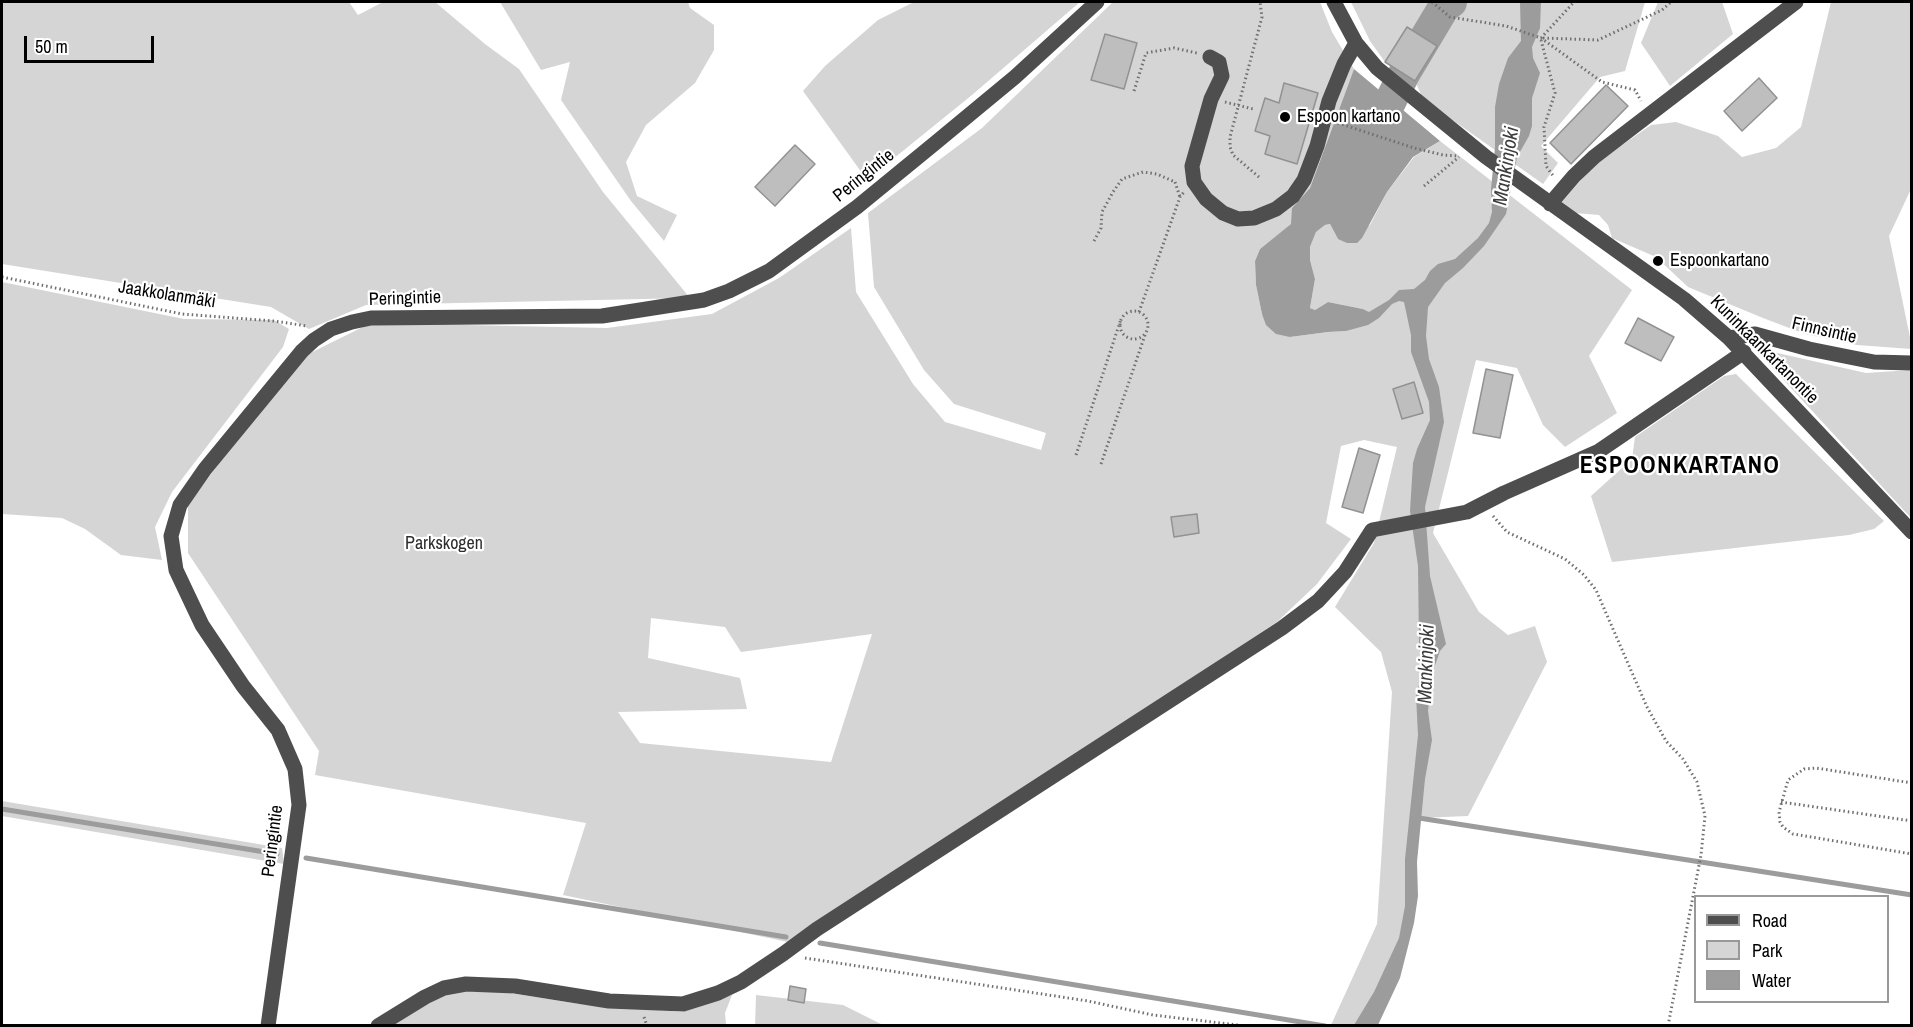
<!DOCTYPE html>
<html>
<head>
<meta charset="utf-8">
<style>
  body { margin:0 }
  #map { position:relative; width:1913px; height:1027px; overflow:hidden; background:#fff; font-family:"Archivo Narrow",sans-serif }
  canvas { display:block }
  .frame { position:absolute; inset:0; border:3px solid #000; pointer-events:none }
  .legend { position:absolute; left:1694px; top:895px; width:195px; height:108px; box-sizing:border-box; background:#fff; border:2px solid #999; margin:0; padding:8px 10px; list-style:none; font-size:18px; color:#000 }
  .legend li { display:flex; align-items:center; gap:12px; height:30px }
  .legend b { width:30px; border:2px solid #999 }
  .scale { position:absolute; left:24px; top:36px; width:130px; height:27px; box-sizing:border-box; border:3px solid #000; border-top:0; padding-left:8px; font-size:18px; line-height:21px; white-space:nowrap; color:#000; -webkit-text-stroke:4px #fff; paint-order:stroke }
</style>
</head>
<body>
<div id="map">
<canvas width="1913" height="1027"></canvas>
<div class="frame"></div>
<ul class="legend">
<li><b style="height:8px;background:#4e4e4e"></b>Road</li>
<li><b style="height:16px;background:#d5d5d5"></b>Park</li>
<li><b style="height:16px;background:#9c9c9c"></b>Water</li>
</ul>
<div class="scale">50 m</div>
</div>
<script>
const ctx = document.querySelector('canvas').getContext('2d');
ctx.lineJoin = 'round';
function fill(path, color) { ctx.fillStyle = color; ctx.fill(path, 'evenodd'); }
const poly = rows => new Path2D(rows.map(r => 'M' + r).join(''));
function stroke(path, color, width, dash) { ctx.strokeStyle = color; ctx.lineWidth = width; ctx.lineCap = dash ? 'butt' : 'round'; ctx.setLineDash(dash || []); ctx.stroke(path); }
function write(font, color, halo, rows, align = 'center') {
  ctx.font = font + ' "Archivo Narrow",sans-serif'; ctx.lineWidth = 4.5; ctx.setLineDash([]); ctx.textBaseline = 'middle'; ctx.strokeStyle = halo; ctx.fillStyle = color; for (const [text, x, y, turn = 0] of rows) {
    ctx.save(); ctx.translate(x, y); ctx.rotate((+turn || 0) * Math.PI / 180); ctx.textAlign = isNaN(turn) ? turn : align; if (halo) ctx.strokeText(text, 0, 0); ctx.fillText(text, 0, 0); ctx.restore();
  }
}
const green = poly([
  [2,2,349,2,358,15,383,2,435,2,485,44,519,69,603,192,690,298,366,305,309,329,271,307,2,264],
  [500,2,688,2,690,8,714,25,714,50,695,83,646,125,626,162,637,196,677,215,664,241,631,201,561,100,570,62,541,70],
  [914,2,1080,2,972,95,867,180,803,91,825,66,878,20],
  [1113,2,1320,2,1332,32,1354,69,1310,188,1292,208,1292,224,1260,249,1255,261,1256,285,1262,314,1290,337,1328,332,1345,331,1373,315,1363,309,1328,302,1315,310,1310,308,1315,279,1310,260,1310,247,1316,232,1325,225,1330,224,1338,239,1370,225,1387,192,1414,157,1440,141,1632,290,1589,356,1617,413,1565,447,1543,425,1517,368,1476,360,1433,533,1479,612,1508,635,1535,626,1547,662,1468,816,1419,818,1403,944,1372,1025,1331,1025,1377,924,1392,692,1381,652,1335,607,1374,543,1397,447,1364,440,1341,446,1326,523,1351,539,1317,584,1277,622,788,942,563,895,586,823,315,775,319,751,188,553,188,506,292,362,371,323,607,328,712,314,779,278,851,228,856,292,913,384,945,422,1041,450,1046,433,954,404,924,370,874,287,868,213,982,128],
  [651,618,725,627,741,652,872,634,831,762,640,743,618,712,747,709,740,678,648,658],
  [1351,2,1645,2,1625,71,1600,77,1541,146,1558,163,1543,184,1423,99,1415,81,1437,46,1407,27,1385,62,1370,41],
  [1658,2,1722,2,1733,34,1670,86,1641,43],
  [1831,2,1911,2,1911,189,1889,236,1911,342,1911,349,1857,345,1805,334,1763,318,1688,287,1656,257,1612,238,1608,225,1599,215,1575,213,1561,203,1596,163,1651,125,1676,122,1718,136,1742,157,1776,148,1801,127],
  [2,282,184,319,274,320,289,329,283,347,172,492,155,527,162,560,121,555,85,529,62,518,2,514],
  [1773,352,1866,373,1911,370,1911,518,1767,362,1768,356],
  [1736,374,1884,521,1874,529,1849,535,1612,562,1591,496,1632,459,1635,437,1724,376],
  [2,801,282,848,284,864,2,816],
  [478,988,580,1004,682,1012,732,995,725,1013,726,1025,384,1026,442,994],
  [756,995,843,1005,883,1025,755,1026]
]);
const water = poly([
  [1520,2,1541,2,1540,28,1532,47,1533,58,1540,73,1532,98,1532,126,1529,136,1517,157,1506,214,1484,246,1463,268,1445,283,1428,307,1426,336,1429,359,1439,387,1444,422,1425,507,1430,576,1446,644,1440,651,1432,674,1428,711,1432,740,1425,779,1417,862,1418,896,1414,923,1400,978,1378,1025,1354,1025,1374,992,1399,938,1405,906,1405,859,1418,735,1416,696,1424,662,1419,643,1418,566,1410,511,1413,463,1417,449,1430,420,1429,402,1411,352,1411,335,1404,302,1399,301,1392,304,1379,318,1368,325,1346,331,1328,332,1290,337,1276,334,1266,325,1262,314,1256,285,1255,261,1260,249,1291,224,1292,208,1310,188,1354,69,1440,141,1413,157,1387,192,1362,238,1357,243,1347,243,1338,239,1330,224,1325,225,1316,232,1310,247,1310,260,1315,279,1310,308,1315,310,1328,302,1363,309,1369,312,1389,300,1399,290,1414,289,1425,280,1430,271,1438,264,1455,259,1478,238,1489,223,1492,212,1491,189,1495,147,1495,107,1499,84,1508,58,1521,41]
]);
const stream = poly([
  [2,809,277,854],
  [1419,818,1912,895],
  [306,858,786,937],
  [820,943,1325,1026]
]);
const river = poly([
  [1372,138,1404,74,1444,7,1451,2]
]);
const building = poly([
  [1407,27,1437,46,1415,81,1385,62,1407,27],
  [1105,34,1137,43,1124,89,1091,80,1105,34],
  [1759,78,1777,98,1742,131,1724,111,1759,78],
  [1284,83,1318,93,1297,164,1265,154,1270,136,1255,131,1265,98,1279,103,1284,83],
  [1606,85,1628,106,1571,164,1550,143,1606,85],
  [795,145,815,164,775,206,755,187,795,145],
  [1638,318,1674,337,1661,361,1625,343,1638,318],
  [1486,369,1513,375,1500,438,1473,433,1486,369],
  [1414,382,1423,413,1402,419,1393,389,1414,382],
  [1359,448,1380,455,1363,513,1342,507,1359,448],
  [1197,514,1199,533,1174,537,1171,517,1197,514],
  [790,986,806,989,804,1003,788,1000,790,986]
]);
const path = poly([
  [1432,2,1450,17,1506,26,1541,38,1602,82,1635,90,1641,101],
  [1541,38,1574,2],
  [1543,38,1598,40,1662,10,1671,2],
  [1541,40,1555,93,1544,127,1546,166,1554,177],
  [1134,91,1146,53,1174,48,1197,53],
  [1225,102,1253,109],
  [1338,123,1414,148,1443,155,1459,156],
  [1259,177,1233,155,1230,147,1230,137,1262,17,1260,2],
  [1175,182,1180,197],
  [1424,186,1459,157],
  [1094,241,1101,228,1102,212,1113,192,1122,179,1143,172,1157,174,1175,182],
  [2,277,182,314,274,321,307,326],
  '1120 325a14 14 0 1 1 28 0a14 14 0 1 1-28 0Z',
  [1139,312,1180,197,1184,192],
  [1076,455,1121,319],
  [1101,464,1146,332],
  [1493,516,1507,532,1565,559,1584,575,1596,590,1647,707,1666,741,1683,759,1697,782,1705,816,1701,855,1668,1026],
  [1912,783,1816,768,1804,769,1788,780,1779,812,1780,822,1783,827,1793,834,1912,854],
  [1781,802,1912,821],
  [805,958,1088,1001,1153,1015,1246,1026],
  [644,1017,647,1026]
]);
const minor = poly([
  [1334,2,1356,43,1377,68,1486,157,1684,299,1729,338,1912,532],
  [1210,57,1219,62,1222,76,1211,99,1192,166,1194,182,1206,199,1223,213,1238,219,1254,218,1276,209,1293,196,1304,180,1317,146,1329,101,1344,64,1356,43],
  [1550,204,1574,176,1594,157,1796,2],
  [1729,338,1755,334,1809,349,1874,362,1912,363],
  [268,1026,299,805,295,769,278,730,243,686,202,625,176,570,171,536,180,505,205,469,302,351,314,340,331,329,352,322,371,318,602,316,704,300,729,291,769,271,857,207,934,144,1015,77,1097,2],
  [378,1026,425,997,444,988,466,984,515,986,609,1001,683,1004,718,993,741,982,783,954,817,929,1282,628,1318,601,1345,572,1372,530,1467,512,1504,493,1599,451,1744,352]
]);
const markers = [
  [1285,117,6,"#000"],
  [1658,261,6,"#000"]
];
const poiNames = [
  ["Espoon kartano",1297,117],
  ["Espoonkartano",1670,261]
];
const streetNames = [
  ["Peringintie",864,176,-39],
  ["Jaakkolanmäki",167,295,9],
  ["Peringintie",405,299,-2],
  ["Finnsintie",1824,331,13],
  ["Kuninkaankartanontie",1764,350,45],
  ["Peringintie",273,841,-83]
];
const parkNames = [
  ["Parkskogen",444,544]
];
const waterNames = [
  ["Mankinjoki",1507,166,-81],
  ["Mankinjoki",1427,664,-88]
];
const districtNames = [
  ["ESPOONKARTANO",1680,467]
];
fill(green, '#d5d5d5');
fill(water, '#9c9c9c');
stroke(stream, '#9c9c9c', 5);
stroke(river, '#9c9c9c', 32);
fill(building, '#bebebe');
stroke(building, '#929292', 1.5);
stroke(path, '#707070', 3, [1.5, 3]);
stroke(minor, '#4e4e4e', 15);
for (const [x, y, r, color] of markers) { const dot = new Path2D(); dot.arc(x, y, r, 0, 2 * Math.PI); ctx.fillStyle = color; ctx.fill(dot); stroke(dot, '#fff', 2); }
write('18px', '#000', '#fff', poiNames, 'left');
write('18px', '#000', '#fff', streetNames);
write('18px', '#2c2c2c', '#fff', parkNames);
write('italic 20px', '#3d3d3d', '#fff', waterNames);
ctx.letterSpacing = '1.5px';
write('bold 24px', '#000', '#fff', districtNames);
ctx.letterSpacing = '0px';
</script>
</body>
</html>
